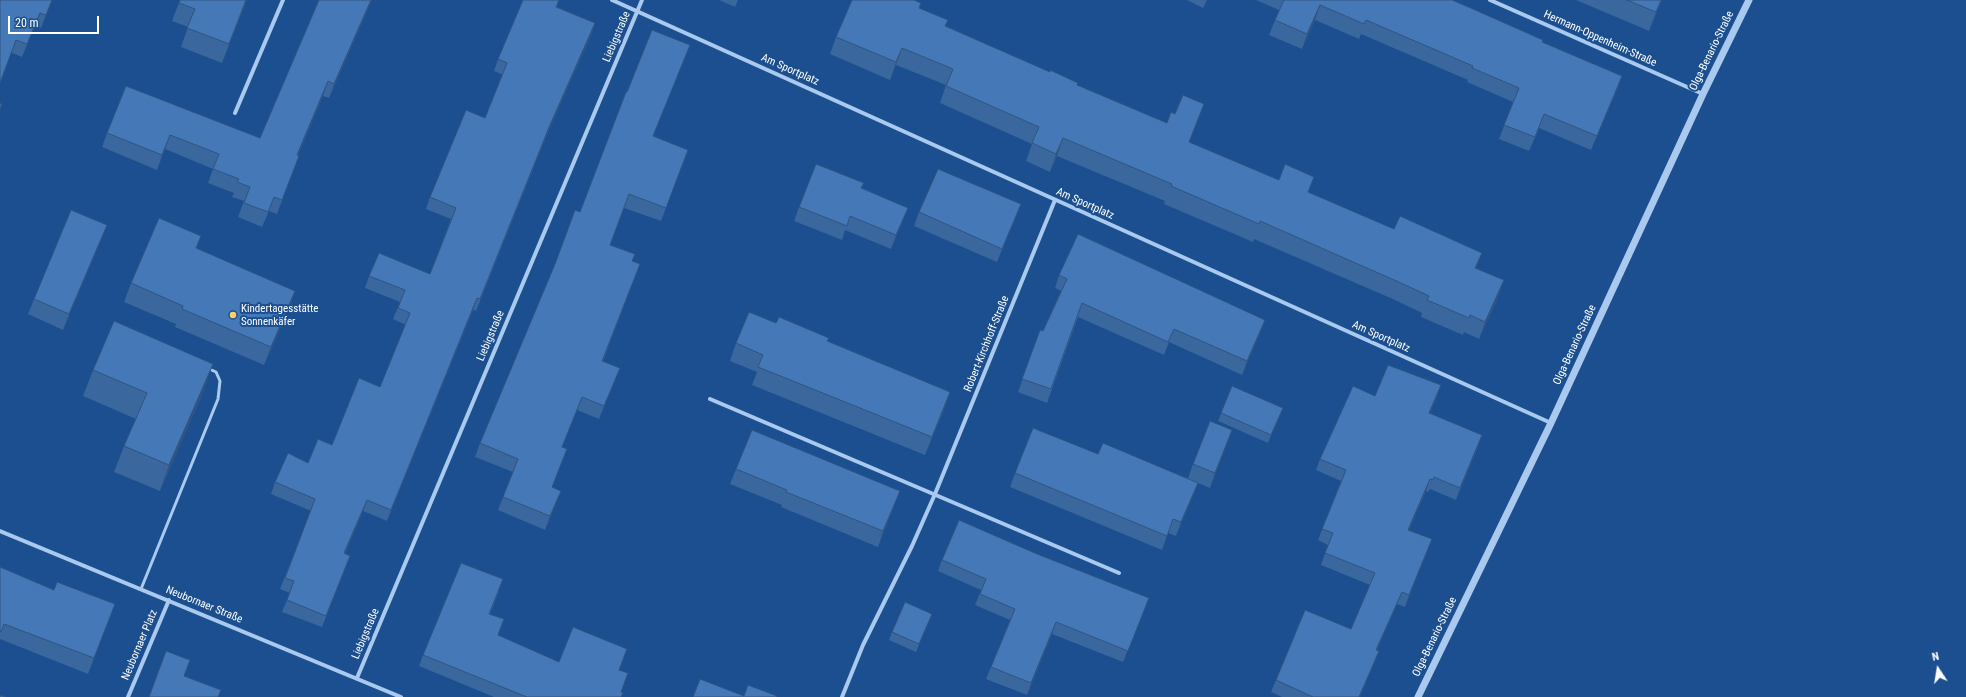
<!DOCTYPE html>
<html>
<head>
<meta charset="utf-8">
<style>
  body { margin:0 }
  #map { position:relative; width:1966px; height:697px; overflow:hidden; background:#1b4f8f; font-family:"Roboto Condensed",sans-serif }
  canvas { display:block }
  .north { position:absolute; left:1918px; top:649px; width:40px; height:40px; -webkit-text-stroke:3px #1b4f8f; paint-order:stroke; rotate:348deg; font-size:11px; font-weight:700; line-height:16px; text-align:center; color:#fff }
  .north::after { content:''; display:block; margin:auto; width:14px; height:18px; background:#fff; clip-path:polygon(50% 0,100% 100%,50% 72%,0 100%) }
  .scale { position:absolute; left:8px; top:16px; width:91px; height:18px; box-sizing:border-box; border:2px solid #fff; border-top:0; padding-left:5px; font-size:12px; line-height:14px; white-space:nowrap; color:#fff; -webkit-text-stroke:3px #1b4f8f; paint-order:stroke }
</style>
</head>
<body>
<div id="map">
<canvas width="1966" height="697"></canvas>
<div class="north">N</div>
<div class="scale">20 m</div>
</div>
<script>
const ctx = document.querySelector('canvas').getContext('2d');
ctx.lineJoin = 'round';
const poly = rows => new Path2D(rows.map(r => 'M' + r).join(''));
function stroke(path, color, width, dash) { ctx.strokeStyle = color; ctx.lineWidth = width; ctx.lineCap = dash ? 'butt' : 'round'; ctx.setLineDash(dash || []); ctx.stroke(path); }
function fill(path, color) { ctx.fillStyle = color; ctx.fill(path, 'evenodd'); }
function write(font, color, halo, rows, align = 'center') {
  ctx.font = font + ' "Roboto Condensed",sans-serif'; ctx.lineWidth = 4; ctx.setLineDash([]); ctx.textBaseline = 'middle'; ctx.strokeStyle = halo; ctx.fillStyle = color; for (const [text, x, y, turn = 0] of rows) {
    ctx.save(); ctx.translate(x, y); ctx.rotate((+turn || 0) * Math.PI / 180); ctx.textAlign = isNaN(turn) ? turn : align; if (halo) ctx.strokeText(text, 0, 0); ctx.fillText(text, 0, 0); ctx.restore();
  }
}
const service = poly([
  [141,589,218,399,220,381,216,372,207,368]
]);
const minor = poly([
  [612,0,1551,423],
  [1490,0,1703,94],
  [235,113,283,0],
  [710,399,1119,573],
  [0,531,401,697],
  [357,678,642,0],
  [128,697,169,600],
  [842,697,863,645,912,546,935,494,1055,200]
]);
const tertiary = poly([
  [1418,697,1551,423,1703,94,1749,0]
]);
const wall = poly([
  [0,0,52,0,41,28,35,26,22,57,12,53],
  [180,0,247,0,222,63,181,47,188,27,172,21],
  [319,0,372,0,329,98,323,96,298,155,294,170,277,214,269,211,262,227,238,217,244,201,232,197,234,193,208,183,213,169,165,149,157,170,102,147,107,133,260,138],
  [523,0,559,0,557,7,595,23,591,35,546,137,476,311,473,310,387,521,363,511,345,554,350,556,322,627,282,612,290,593,280,589,311,511,271,494,275,482,308,463,332,445,380,387,406,325,393,319,400,302,365,288,369,276,430,274,451,219,426,209,430,197,485,118,503,75,494,71,498,59],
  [719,0,738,0,735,7],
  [1187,0,1207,0,1203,8],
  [1256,0,1452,0,1542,42,1622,76,1617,90,1591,150,1539,128,1529,151,1499,139,1513,102,1467,82,1468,80,1361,34,1359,39,1315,20,1302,49,1269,35,1279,10],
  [1576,0,1662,0,1649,31],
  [919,8,946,26,1077,85,1167,123,1175,114,1204,104,1189,142,1279,180,1314,177,1308,192,1477,268,1498,298,1479,339,1464,332,1463,335,1421,317,1422,313,1395,300,1254,239,1253,242,1164,204,1165,201,1057,156,1050,172,1026,161,1032,144,940,103,946,85,896,65,890,80,830,54,836,37],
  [690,45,653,136,688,150,661,221,624,208,610,245,633,261,635,277,603,361,615,381,599,419,577,410,562,447,562,462,552,487,556,504,545,530,498,510,513,472,475,457,480,443,580,212,627,92],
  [862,188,908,208,891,249,845,230,842,240,794,221,799,207],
  [919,212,1016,217,997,262,914,226],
  [107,225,101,240,63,330,28,314,34,299],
  [201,236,196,248,295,291,289,309,264,365,175,327,176,324,124,302,131,283],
  [1059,275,1260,333,1242,375,1169,342,1164,355,1078,317,1047,403,1018,392,1040,330,1043,331,1061,291,1055,288],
  [776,323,828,341,950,392,944,410,925,455,752,385,757,372,730,361,736,343],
  [93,370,204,390,160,491,114,472,124,446,136,419,83,396],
  [1232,386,1283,408,1268,443,1218,421],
  [1375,396,1437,397,1430,413,1478,447,1456,500,1430,489,1428,492,1426,491,1409,530,1427,551,1405,607,1397,604,1377,650,1379,651,1374,663,1360,697,1282,697,1271,692,1276,680,1351,629,1370,585,1321,565,1328,545,1318,540,1341,481,1316,470,1320,459],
  [1232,430,1210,488,1198,483,1176,536,1168,533,1162,550,1010,487,1015,473,1098,454,1188,478,1193,464],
  [736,469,894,506,878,547,781,507,782,505,730,484],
  [1037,554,1149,598,1123,662,1052,634,1027,695,986,679,1010,620,975,605,981,590,938,571,942,560],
  [0,567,54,590,115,604,88,674,0,639],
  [499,591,490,614,498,635,559,662,619,670,621,697,494,697,419,666,423,655],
  [932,614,916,652,889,640,892,632]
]);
const shadedWall = poly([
  [246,0,247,0,222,63,229,44],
  [371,0,372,0,329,98,334,84],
  [1661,0,1662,0,1649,31,1656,12],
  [1320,5,1315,20,1302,49,1307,34],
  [40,13,35,26,22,57,27,44],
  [595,23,591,35,546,137,476,311,550,125],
  [690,45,685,58,648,149,653,136],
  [902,48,896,65,890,80,896,62],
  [1622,76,1617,90,1591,150,1597,136],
  [328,81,323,96,292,169,297,155],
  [1204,104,1198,121,1182,159,1189,142],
  [170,135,165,149,157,170,162,155],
  [1063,138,1057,156,1050,172,1056,154],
  [299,156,294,170,277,214,282,200],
  [1021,204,1016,217,997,262,1002,249],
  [908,208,903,221,891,249,896,235],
  [107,225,101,240,63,330,69,314],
  [1482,253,1476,270,1475,268],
  [1504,280,1498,298,1479,339,1485,322],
  [295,291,289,309,264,365,271,347],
  [477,298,473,310,387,521,391,510],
  [1265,320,1260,333,1242,375,1247,361],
  [213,364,204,390,160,491,169,465],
  [620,368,615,381,599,419,604,406],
  [1441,385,1437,397,1425,425,1429,413],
  [950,392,944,410,925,455,932,437],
  [582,397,577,410,557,460,562,447],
  [1283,408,1280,416,1268,443,1271,435],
  [1232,430,1227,445,1210,488,1215,473],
  [1482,435,1478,447,1456,500,1460,488],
  [1430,479,1426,491,1404,542,1408,530],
  [1198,483,1193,497,1176,536,1181,522],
  [561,491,556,504,545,530,550,516],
  [900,491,894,506,878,547,883,531],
  [367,500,363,511,340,565,344,553],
  [1432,539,1427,551,1405,607,1409,595],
  [1402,592,1397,604,1372,662,1376,650],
  [1149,598,1144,610,1123,662,1128,651],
  [1056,622,1052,634,1027,695,1031,683],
  [1379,651,1374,663,1360,697,1359,697]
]);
const building = poly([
  [0,0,52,0,46,15,40,13,27,44,16,40,0,83,0,0],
  [180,0,246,0,229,44,187,28,195,9,179,3,180,0],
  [319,0,371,0,334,84,328,81,297,155,299,156,282,200,274,197,268,212,244,203,250,187,237,182,239,179,213,169,219,154,170,135,162,155,107,133,126,86,260,138,319,0],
  [523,0,559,0,556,7,595,23,550,125,480,299,477,298,391,510,367,500,344,553,350,556,326,616,287,600,294,581,285,578,315,499,275,482,288,453,308,463,318,439,332,445,359,378,380,387,410,313,398,308,405,290,369,276,379,253,430,274,456,208,430,197,466,110,485,118,507,63,498,59,523,0],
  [852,0,914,0,921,3,919,8,948,20,945,26,1050,72,1050,70,1078,83,1077,85,1167,123,1171,112,1175,114,1183,95,1204,104,1189,142,1279,180,1285,164,1314,177,1308,192,1394,229,1400,216,1482,253,1475,268,1504,280,1485,322,1470,315,1469,318,1427,300,1429,296,1401,283,1260,221,1259,224,1171,186,1172,184,1063,138,1056,154,1032,143,1039,127,946,86,953,69,902,48,896,62,836,37,852,0],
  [1284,0,1452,0,1473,9,1543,40,1542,42,1622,76,1597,136,1544,114,1535,137,1504,125,1519,88,1472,68,1473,66,1366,20,1364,24,1320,5,1307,34,1275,20,1284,0],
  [1627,0,1661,0,1656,12,1627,0],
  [652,30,690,45,653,136,688,150,666,208,629,194,610,245,635,254,632,261,640,264,602,361,620,368,604,406,582,397,562,447,567,449,552,487,561,491,550,516,503,497,518,459,480,443,555,264,575,210,580,212,626,92,627,92,652,30],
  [0,103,2,104,0,110,0,103],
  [816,164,864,183,861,188,908,208,896,235,850,216,847,226,799,207,816,164],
  [938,169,1021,204,1002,249,919,212,938,169],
  [71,210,107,225,69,314,34,299,71,210],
  [159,218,201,236,196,248,295,291,271,347,182,309,183,306,131,283,159,218],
  [1078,234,1265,320,1247,361,1174,329,1168,342,1082,303,1051,389,1022,379,1040,330,1043,331,1067,279,1059,275,1078,234],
  [749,312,776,323,779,317,829,338,827,341,950,392,932,437,758,367,763,355,736,343,749,312],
  [114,321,213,364,169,465,124,446,147,393,93,370,114,321],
  [1388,365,1441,385,1429,413,1482,435,1460,488,1434,477,1433,480,1430,479,1408,530,1432,539,1409,595,1402,592,1376,650,1379,651,1359,697,1313,697,1276,680,1305,610,1351,629,1375,573,1325,553,1333,533,1322,529,1346,470,1320,459,1353,386,1375,396,1388,365],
  [1232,386,1283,408,1271,435,1221,413,1232,386],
  [1210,421,1232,430,1215,473,1193,464,1210,421],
  [1033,428,1098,454,1103,443,1198,483,1181,522,1173,519,1167,536,1015,473,1033,428],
  [752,430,900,491,883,531,786,492,787,490,736,469,752,430],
  [959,520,1037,554,1149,598,1128,651,1056,622,1031,683,991,667,1015,609,980,594,986,579,942,560,959,520],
  [461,563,503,579,489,614,504,619,498,635,559,662,573,627,627,649,619,670,628,673,621,692,623,693,621,697,527,697,423,655,461,563],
  [0,567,54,590,57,582,115,604,94,658,4,624,1,632,0,631,0,567],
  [905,602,932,614,919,644,892,632,905,602],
  [166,651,190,660,184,676,221,690,218,697,149,697,166,651],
  [700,679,744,696,748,685,777,696,776,697,693,697,700,679],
  [0,695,6,697,0,697,0,695]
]);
const markers = [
  [233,315,4,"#ffd166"]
];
const streetNames = [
  ["Liebigstraße",617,37,-67],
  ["Hermann-Oppenheim-Straße",1600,39,24],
  ["Olga-Benario-Straße",1712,51,-64],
  ["Am Sportplatz",790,70,24],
  ["Am Sportplatz",1085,204,24],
  ["Liebigstraße",491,336,-67],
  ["Am Sportplatz",1381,337,24],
  ["Robert-Kirchhoff-Straße",987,344,-68],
  ["Olga-Benario-Straße",1575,345,-65],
  ["Neubornaer Straße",204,605,22],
  ["Liebigstraße",366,634,-67],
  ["Olga-Benario-Straße",1435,637,-64],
  ["Neubornaer Platz",140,645,-67]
];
const poiNames = [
  ["Kindertagesstätte",241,309],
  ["Sonnenkäfer",241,322]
];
stroke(service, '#a9c9ee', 3);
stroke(minor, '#a9c9ee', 4);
stroke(tertiary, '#a9c9ee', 7);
fill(wall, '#3a679d');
fill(shadedWall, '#305480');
fill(building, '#4478b7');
stroke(building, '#305480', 1);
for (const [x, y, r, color] of markers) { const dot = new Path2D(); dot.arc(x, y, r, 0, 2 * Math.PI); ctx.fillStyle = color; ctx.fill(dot); stroke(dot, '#1b4f8f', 1.5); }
write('11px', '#fff', '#1b4f8f', streetNames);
write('11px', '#fff', '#1b4f8f', poiNames, 'left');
</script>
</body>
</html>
